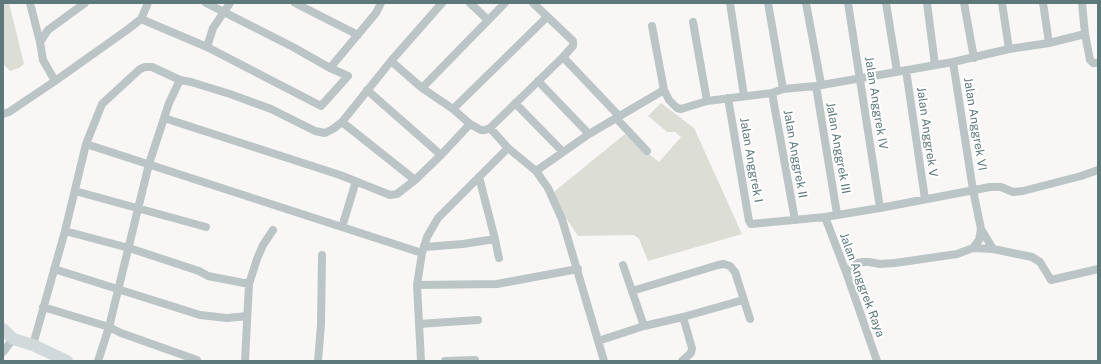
<!DOCTYPE html>
<html>
<head>
<meta charset="utf-8">
<style>
  body { margin:0 }
  #map { position:relative; width:1101px; height:364px; overflow:hidden; background:#f8f7f5; font-family:"Public Sans",sans-serif }
  canvas { display:block }
  .frame { position:absolute; inset:0; border:4px solid #5e797b; pointer-events:none }
</style>
</head>
<body>
<div id="map">
<canvas width="1101" height="364"></canvas>
<div class="frame"></div>
</div>
<script>
const ctx = document.querySelector('canvas').getContext('2d');
ctx.lineJoin = 'round';
function fill(path, color) { ctx.fillStyle = color; ctx.fill(path, 'evenodd'); }
const poly = rows => new Path2D(rows.map(r => 'M' + r).join(''));
function stroke(path, color, width, dash) { ctx.strokeStyle = color; ctx.lineWidth = width; ctx.lineCap = dash ? 'butt' : 'round'; ctx.setLineDash(dash || []); ctx.stroke(path); }
function write(font, color, halo, rows, align = 'center') {
  ctx.font = font + ' "Public Sans",sans-serif'; ctx.lineWidth = 4; ctx.setLineDash([]); ctx.textBaseline = 'middle'; ctx.strokeStyle = halo; ctx.fillStyle = color; for (const [text, x, y, turn = 0] of rows) {
    ctx.save(); ctx.translate(x, y); ctx.rotate((+turn || 0) * Math.PI / 180); ctx.textAlign = isNaN(turn) ? turn : align; if (halo) ctx.strokeText(text, 0, 0); ctx.fillText(text, 0, 0); ctx.restore();
  }
}
const green = poly([
  [3,3,9,3,24,64,19,68,10,71,3,64],
  [661,103,694,128,742,234,648,261,639,239,634,235,578,236,568,221,554,195,555,191,625,134,659,162,681,137,675,132,667,132,648,116]
]);
const street = poly([
  [30,3,40,42],
  [206,3,293,47,330,68],
  [295,3,358,35],
  [470,3,488,20],
  [533,3,573,41,573,46,563,57,619,116],
  [730,3,744,96],
  [768,3,783,89],
  [806,3,821,84],
  [848,3,880,208],
  [886,3,897,71],
  [927,3,935,65],
  [964,3,974,58],
  [1002,3,1009,49],
  [1043,3,1049,43],
  [1082,3,1085,34,1090,60,1093,63,1098,63],
  [141,19,207,47,321,106,348,76,330,68,376,13,381,3],
  [693,22,707,101],
  [652,26,664,90,669,100,677,108,681,109,707,101,772,93,783,89,816,86,953,62,1009,49,1049,43,1085,34],
  [207,47,213,28,230,3],
  [391,61,422,88,453,109,470,124,481,130,485,130,490,128,508,148,536,171,589,134,664,90],
  [906,70,925,199],
  [55,81,43,60,40,42,48,30,85,3],
  [538,81,589,134],
  [816,86,837,214],
  [422,88,505,3],
  [367,90,441,155],
  [772,93,795,220],
  [728,98,749,221,751,224,825,217,880,208,990,187,1001,187,1013,192,1023,191,1081,176,1098,170],
  [515,103,563,152],
  [453,109,547,17],
  [3,114,9,112,55,81,127,30,141,19,148,3],
  [164,118,340,175,390,195,397,194,415,180,441,155,470,124],
  [616,118,647,151],
  [342,122,415,180],
  [490,128,563,57],
  [86,144,422,253],
  [536,171,548,188,562,219,604,361],
  [479,177,495,239,499,258],
  [75,191,206,227],
  [825,217,846,272,877,361],
  [342,227,356,181],
  [981,229,993,249],
  [65,231,129,248,199,271,208,276,249,284],
  [425,247,463,244,495,239],
  [973,248,993,249,1032,257,1040,262,1051,280,1098,269],
  [623,265,632,291],
  [54,269,200,315,227,318,247,316],
  [846,272,857,263,863,262,869,262,880,264,895,263,957,254,973,248,979,240,981,229,973,190,953,62],
  [417,285,497,284,578,269],
  [43,307,109,327,121,333,197,360],
  [419,324,478,320],
  [644,326,632,291,718,265,724,264,730,266,735,272,750,319],
  [598,341,644,326,683,317,743,300],
  [33,345,65,231,86,144,102,104,140,69,145,67,152,67,180,80,191,82,230,94,271,109,315,131,325,133,333,129,342,122,391,61,442,3],
  [3,352,13,339],
  [98,361,109,327,149,164,169,103,180,80],
  [245,361,249,284,257,259,263,245,273,230],
  [318,361,321,325,322,255],
  [421,361,417,285,422,253,427,237,435,223,438,218,508,148],
  [445,361,475,360],
  [682,361,691,353,692,348,683,317]
]);
const secondary = poly([
  [3,329,13,339,33,345,67,361]
]);
const streetNames = [
  ["Jalan Anggrek IV",876,103,81],
  ["Jalan Anggrek VI",975,124,81],
  ["Jalan Anggrek V",927,132,82],
  ["Jalan Anggrek III",838,148,80],
  ["Jalan Anggrek II",795,154,80],
  ["Jalan Anggrek I",751,160,80],
  ["Jalan Anggrek Raya",862,285,70]
];
fill(green, '#dcddd4');
stroke(street, '#bcc5c6', 8);
stroke(secondary, '#d2d9da', 12);
write('12px', '#5e797b', '#fff', streetNames);
</script>
</body>
</html>
